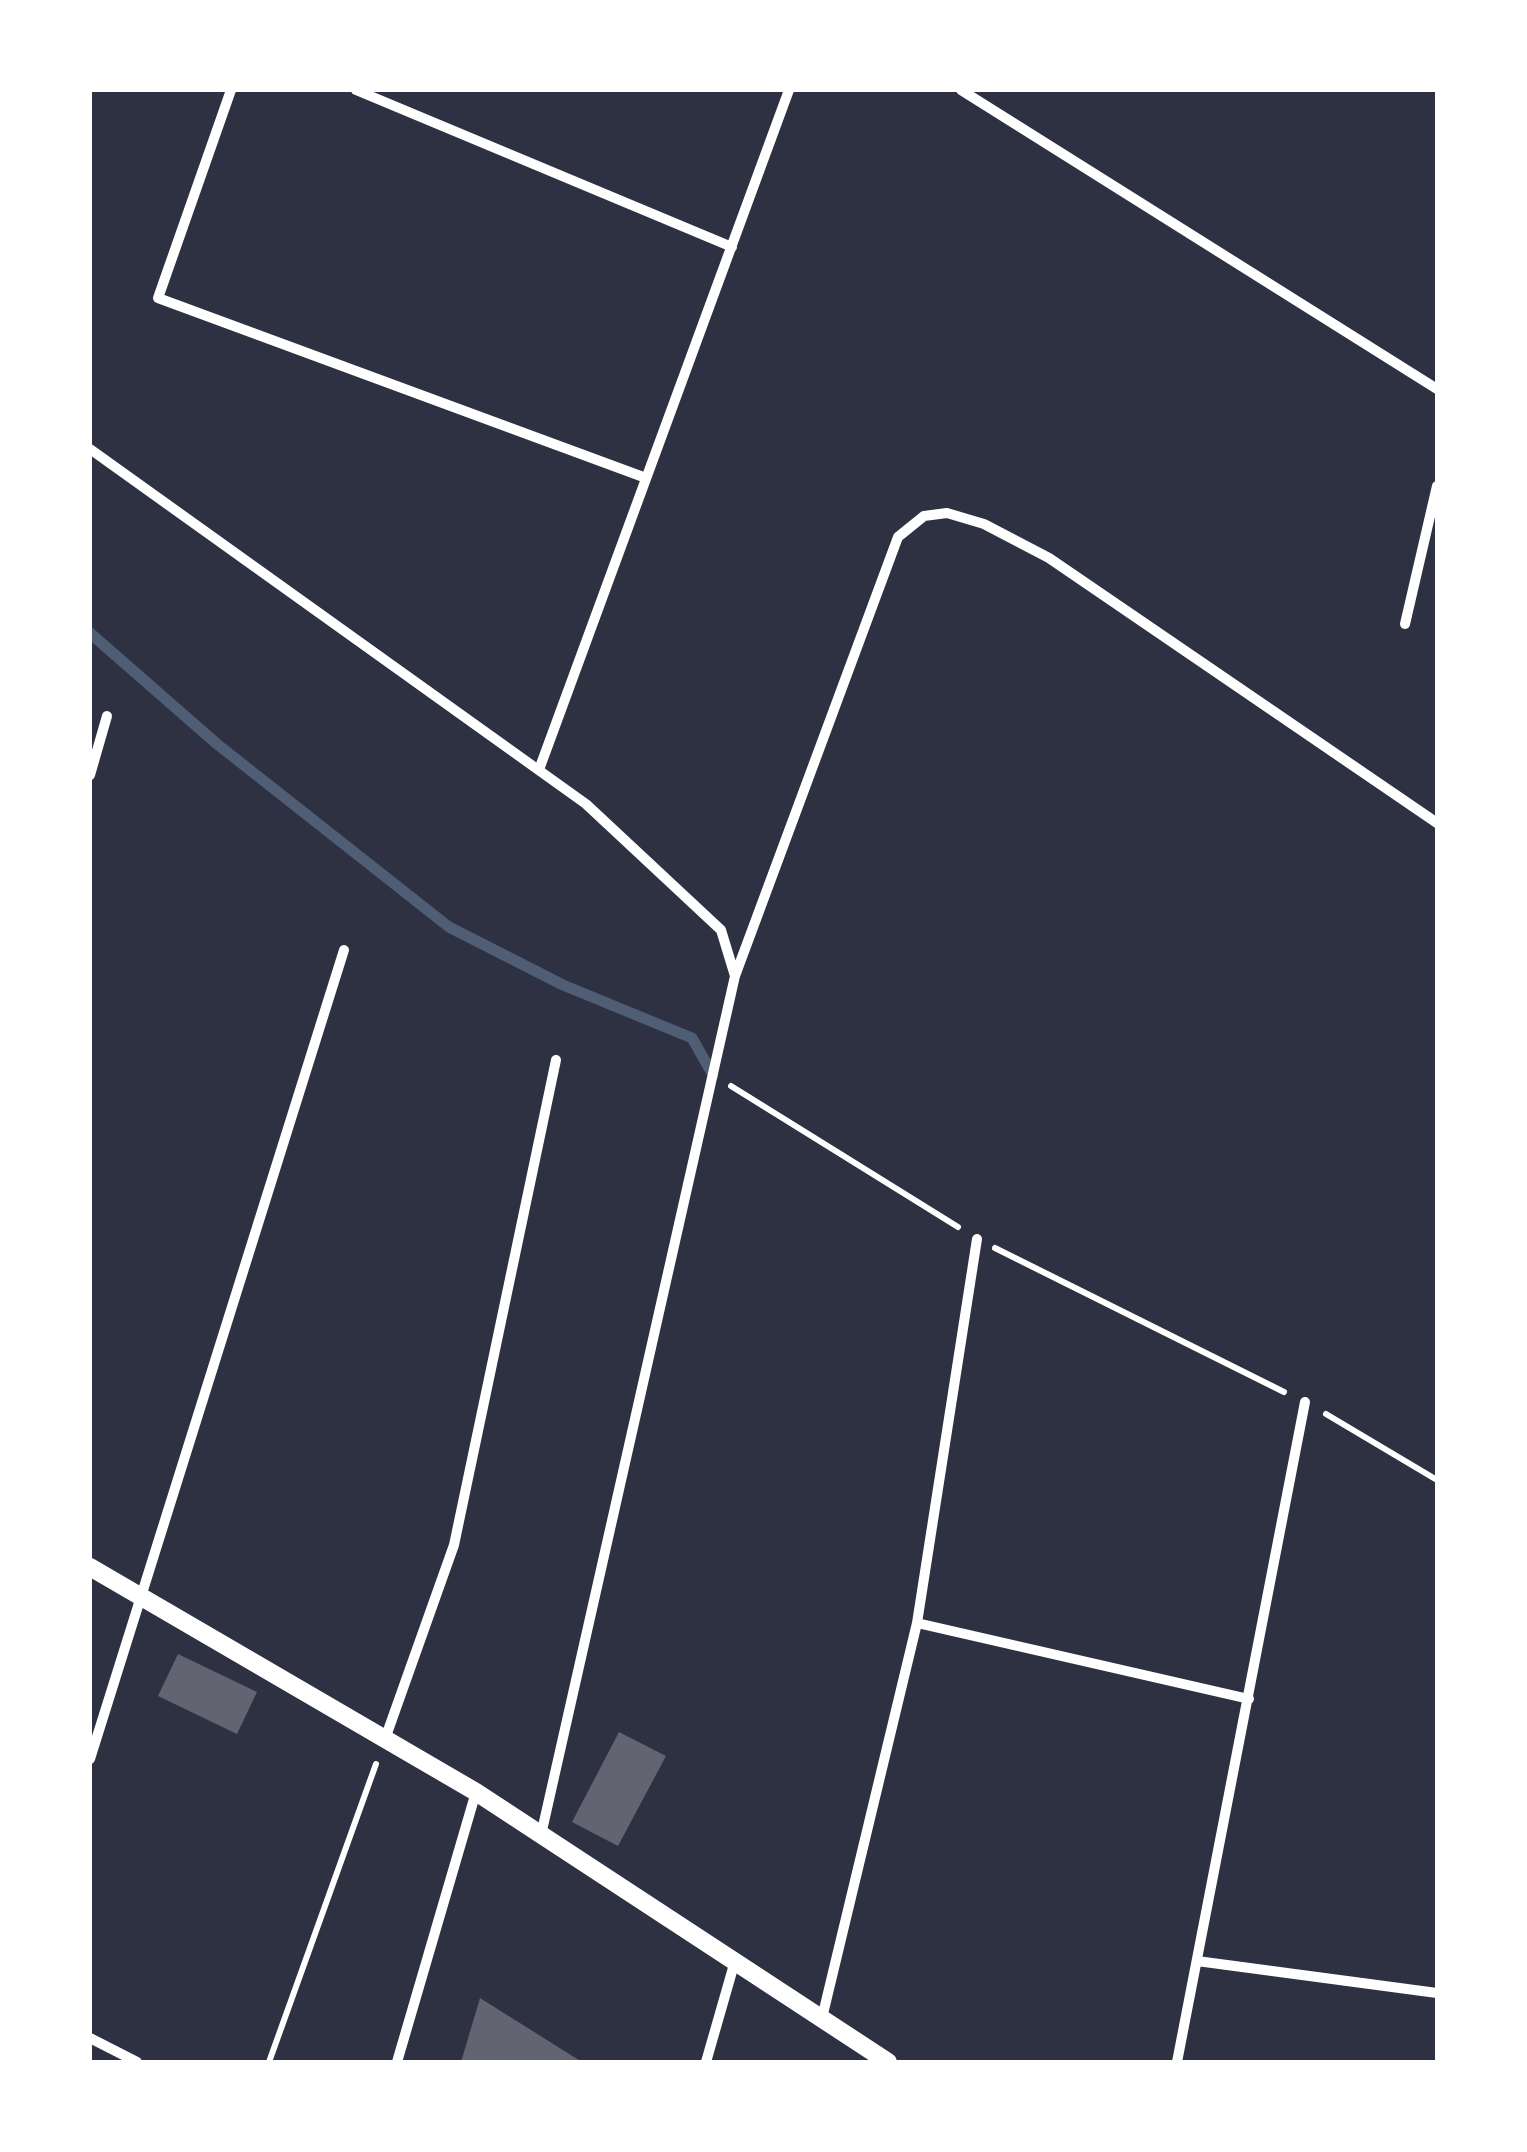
<!DOCTYPE html>
<html>
<head>
<meta charset="utf-8">
<style>
  body { margin:0 }
  #map { position:relative; width:1527px; height:2152px; overflow:hidden; background:#2d3142; font-family:"DejaVu Sans",sans-serif }
  canvas { display:block }
  .frame { position:absolute; inset:0; border:92px solid #fff; pointer-events:none }
</style>
</head>
<body>
<div id="map">
<canvas width="1527" height="2152"></canvas>
<div class="frame"></div>
</div>
<script>
const ctx = document.querySelector('canvas').getContext('2d');
ctx.lineJoin = 'round';
const poly = rows => new Path2D(rows.map(r => 'M' + r).join(''));
function stroke(path, color, width, dash) { ctx.strokeStyle = color; ctx.lineWidth = width; ctx.lineCap = dash ? 'butt' : 'round'; ctx.setLineDash(dash || []); ctx.stroke(path); }
function fill(path, color) { ctx.fillStyle = color; ctx.fill(path, 'evenodd'); }
const stream = poly([
  [90,633,217,744,449,927,563,985,692,1038,713,1075]
]);
const building = poly([
  [178,1654,257,1692,237,1734,158,1696],
  [619,1732,666,1756,618,1846,572,1822],
  [480,1998,582,2062,461,2062]
]);
const path = poly([
  [731,1086,958,1227],
  [995,1248,1284,1392],
  [1326,1414,1437,1480],
  [269,2062,376,1764]
]);
const minor = poly([
  [231,90,158,298,646,478],
  [356,90,732,247],
  [961,90,1437,389],
  [90,449,586,804,721,930,735,976],
  [1405,624,1437,486],
  [540,767,789,90],
  [90,775,107,716],
  [917,1623,1249,1699],
  [385,1739,454,1545,556,1060],
  [90,1759,344,950],
  [541,1835,735,976,898,537,924,516,947,513,984,524,1049,558,1437,823],
  [1197,1961,1437,1993],
  [822,2018,917,1623,977,1239],
  [90,2038,137,2062],
  [397,2062,476,1792],
  [706,2062,735,1961],
  [1177,2062,1305,1402]
]);
const tertiary = poly([
  [90,1567,476,1792,888,2062]
]);
stroke(stream, '#4f5d75', 11);
fill(building, '#626471');
stroke(path, '#fff', 6);
stroke(minor, '#fff', 10);
stroke(tertiary, '#fff', 18);
</script>
</body>
</html>
